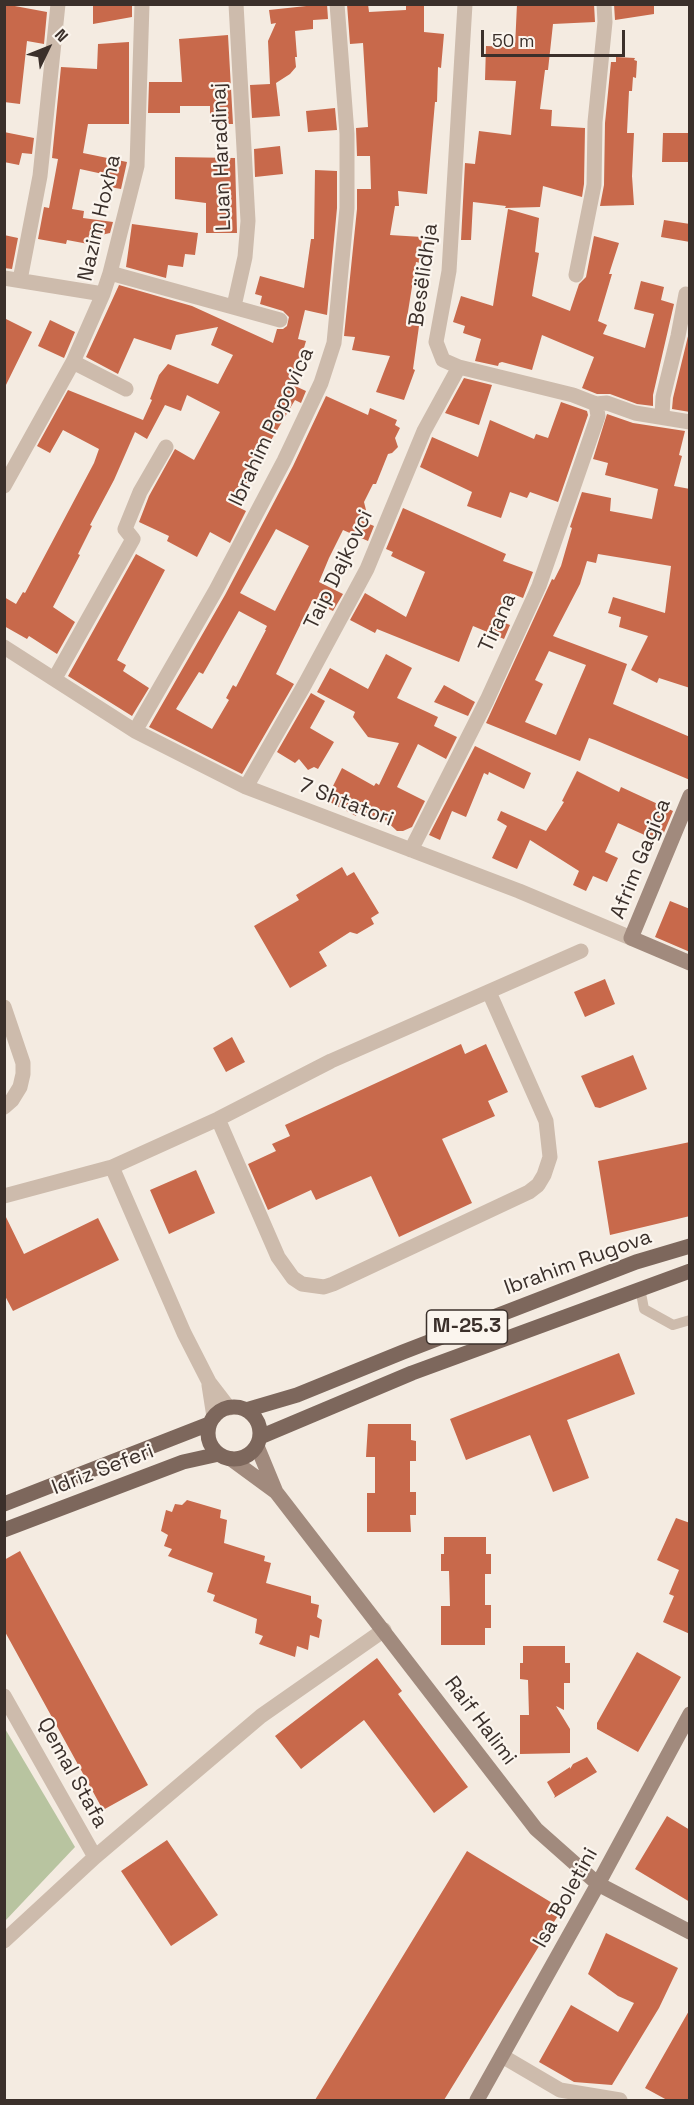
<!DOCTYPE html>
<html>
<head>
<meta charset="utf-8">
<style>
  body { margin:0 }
  #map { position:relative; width:694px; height:2105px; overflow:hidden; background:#f4ebe1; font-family:"Space Grotesk",sans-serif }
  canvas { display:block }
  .frame { position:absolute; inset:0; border:6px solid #3b302b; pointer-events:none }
  .north { position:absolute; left:18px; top:18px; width:60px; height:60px; -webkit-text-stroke:4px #fbf5ee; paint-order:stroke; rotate:47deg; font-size:16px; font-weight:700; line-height:24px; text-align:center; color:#3b302b }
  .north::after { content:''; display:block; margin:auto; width:21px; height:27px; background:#3b302b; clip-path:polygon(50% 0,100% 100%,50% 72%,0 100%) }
  .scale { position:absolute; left:481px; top:30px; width:144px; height:27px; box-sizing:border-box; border:3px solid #3b302b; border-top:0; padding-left:8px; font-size:18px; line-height:21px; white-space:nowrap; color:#3b302b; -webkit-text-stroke:4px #fbf5ee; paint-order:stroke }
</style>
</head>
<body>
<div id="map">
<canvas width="694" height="2105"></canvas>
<div class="frame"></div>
<div class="north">N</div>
<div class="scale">50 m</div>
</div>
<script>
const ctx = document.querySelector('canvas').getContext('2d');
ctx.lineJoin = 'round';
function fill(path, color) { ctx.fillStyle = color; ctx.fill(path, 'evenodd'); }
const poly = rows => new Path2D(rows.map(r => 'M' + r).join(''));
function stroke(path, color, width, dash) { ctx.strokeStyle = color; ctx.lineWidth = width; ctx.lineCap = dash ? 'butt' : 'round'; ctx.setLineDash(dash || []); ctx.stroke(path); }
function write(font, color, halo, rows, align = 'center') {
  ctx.font = font + ' "Space Grotesk",sans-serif'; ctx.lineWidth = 4.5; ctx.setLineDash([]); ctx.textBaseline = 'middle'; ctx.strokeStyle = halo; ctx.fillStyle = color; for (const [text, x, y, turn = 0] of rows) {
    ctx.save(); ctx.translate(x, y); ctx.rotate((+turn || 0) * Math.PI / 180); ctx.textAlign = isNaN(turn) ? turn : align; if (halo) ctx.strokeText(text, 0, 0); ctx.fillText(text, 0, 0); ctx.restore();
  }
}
const green = poly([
  [4,1727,75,1847,5,1921,4,1921]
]);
const building = poly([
  [4,4,47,12,44,44,27,41,20,104,4,102],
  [93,4,132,4,132,17,93,24],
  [325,4,327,4,328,19,313,20,313,29,295,31,297,57,295,57,296,67,290,74,276,83,280,116,252,118,250,85,270,84,268,41,276,23,271,24,269,10],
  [347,4,368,4,369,12,406,10,406,4,424,4,424,32,444,34,441,68,438,67,437,102,435,102,427,194,398,191,399,206,395,206,390,235,422,237,421,263,416,262,406,324,419,326,413,369,415,370,404,400,376,392,390,356,352,350,355,337,344,336,357,209,357,189,371,189,370,156,357,156,356,128,368,127,363,43,350,44],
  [517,4,594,4,595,22,553,24,548,70,545,70,540,109,552,110,551,126,585,128,584,184,582,197,543,186,540,207,505,208,506,206,473,202,471,240,461,240,465,163,475,164,479,131,511,135,516,81,485,80,486,46,515,47],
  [614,4,654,4,654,14,615,20],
  [228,35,233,124,210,124,210,106,180,106,180,113,148,113,149,82,182,82,179,39],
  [129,42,129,124,88,124,83,153,127,162,121,189,110,187,112,176,80,169,72,209,84,211,83,218,113,222,110,233,101,235,99,246,67,240,66,244,38,239,44,207,49,208,58,159,52,158,61,67,97,69,98,44],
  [616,57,635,58,634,60,637,61,636,78,633,77,632,91,629,91,627,133,634,133,632,176,634,205,600,206,604,185,605,123,611,62,616,62],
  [335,108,337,130,308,132,306,111],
  [4,132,34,138,32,154,22,153,19,165,4,162],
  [663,133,690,133,690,162,662,162],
  [280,146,283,174,255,177,254,149],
  [175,157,235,158,237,233,206,233,206,203,175,199],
  [315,170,337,171,337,208,327,315,305,310,298,339,306,341,293,385,306,391,301,403,295,400,270,442,267,440,248,476,250,477,234,505,246,511,230,543,210,532,197,557,167,541,169,536,139,522,149,496,175,449,194,460,220,412,187,395,181,411,165,405,147,439,135,432,114,480,90,525,92,526,78,554,80,555,53,607,75,622,57,654,29,636,27,639,4,626,4,597,16,604,23,592,25,593,94,463,99,449,63,430,50,453,37,446,68,390,143,420,152,400,150,399,159,375,168,364,218,384,233,355,211,345,218,327,176,335,171,350,134,338,118,374,86,357,119,285,192,306,273,343,277,329,283,329,287,326,289,317,283,311,260,304,262,296,255,294,260,276,304,288,311,239,314,239],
  [508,209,539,218,535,252,539,253,532,296,570,311,579,284,586,277,594,236,619,243,609,274,612,274,598,321,607,325,603,334,645,348,654,314,634,309,641,281,664,287,661,300,674,304,653,395,653,406,637,404,610,394,597,394,582,388,594,357,542,335,532,370,502,362,499,363,498,366,475,361,481,339,463,333,465,326,453,322,461,296,493,306],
  [664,220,690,224,690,242,661,237],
  [132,224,198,233,195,255,185,254,183,267,168,265,166,278,126,267],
  [4,235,18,238,12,269,4,268],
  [4,318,32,332,4,389],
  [50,320,75,332,64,358,38,346],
  [690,328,690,412,672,409,673,398],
  [464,378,492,385,479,425,445,413],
  [326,396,368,415,370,408,397,420,395,425,400,428,395,438,398,447,392,453,388,454,376,484,373,484,364,502,366,510,360,520,374,526,368,541,343,530,329,558,319,582,343,594,333,611,312,601,276,674,294,684,242,774,149,727,225,595,293,466],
  [276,529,309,546,275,611,240,593],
  [239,611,267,626,265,630,266,630,236,687,233,685,226,698,229,700,212,729,176,709,199,672,203,674],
  [561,402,587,411,588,415,558,502,530,492,527,498,510,492,501,518,467,506,472,492,420,467,432,437,478,457,490,420,534,439,536,434,548,438],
  [607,414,633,423,685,431,679,455,682,456,674,486,690,489,690,688,659,678,657,683,631,670,648,636,619,627,621,617,608,613,613,597,665,613,671,566,598,554,596,563,587,561,580,584,553,636,627,664,613,704,690,737,690,780,595,740,589,738,580,761,486,723,552,579,554,580,561,566,572,528,570,527,582,492,611,498,610,511,652,519,658,489,605,475,608,463,593,459],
  [549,651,586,665,556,735,525,722,543,684,535,680],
  [403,508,506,554,503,561,533,572,523,598,510,593,498,620,510,625,504,639,473,626,459,662,377,629,375,633,350,620,365,593,406,617,425,572,391,556,393,552,386,549],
  [136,554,165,570,117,660,126,665,123,671,149,688,132,716,68,676],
  [386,654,412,668,397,698,438,717,434,726,457,737,446,759,418,744,397,787,425,801,412,827,403,831,397,831,383,818,380,823,358,811,356,816,326,800,342,768,374,786,376,783,379,785,399,743,368,737,353,717,355,712,317,692,330,668,368,689],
  [444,685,475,702,468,716,434,702],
  [311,693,325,701,310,728,334,742,318,769,314,767,308,770,299,759,295,763,277,752],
  [475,746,531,773,524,789,489,772,488,775,484,773,466,817,452,811,440,840,429,835],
  [577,771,619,792,621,787,673,811,660,842,618,823,605,852,618,858,607,882,593,876,586,891,573,885,579,871,530,840,517,869,492,858,507,826,497,820,501,811,546,831,564,802,562,801],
  [342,867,347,876,354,872,379,913,371,918,374,924,357,934,350,932,319,952,327,966,290,988,254,926,299,900,296,895],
  [670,901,690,909,690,952,655,937],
  [605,979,615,1004,585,1017,574,992],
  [232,1037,245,1062,226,1072,213,1048],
  [461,1044,465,1054,486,1044,508,1092,488,1101,495,1116,442,1139,472,1203,399,1237,371,1176,316,1200,311,1190,268,1210,248,1164,276,1151,272,1144,290,1136,285,1125],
  [633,1055,647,1089,600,1108,595,1107,581,1076],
  [690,1142,690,1216,610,1235,598,1161],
  [196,1170,215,1213,169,1234,150,1190],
  [4,1213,24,1254,98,1218,119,1260,13,1311,4,1294],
  [619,1353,635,1394,567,1420,589,1478,553,1492,530,1435,466,1460,450,1419],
  [368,1424,411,1424,411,1440,416,1441,416,1461,410,1461,410,1492,416,1492,416,1515,410,1515,411,1532,367,1532,367,1493,375,1493,375,1457,366,1457],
  [187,1500,221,1510,220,1518,227,1520,224,1543,265,1556,264,1561,271,1563,266,1583,311,1596,311,1603,319,1605,317,1617,322,1620,319,1638,310,1635,308,1650,297,1646,295,1657,259,1644,263,1636,255,1633,257,1619,213,1601,215,1595,207,1592,213,1573,168,1556,172,1549,164,1546,168,1535,161,1531,166,1510,172,1512,175,1504,182,1505],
  [676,1518,690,1523,690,1634,663,1622,674,1596,669,1594,679,1570,657,1560],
  [444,1537,486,1537,486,1554,491,1554,491,1574,485,1574,485,1605,491,1605,491,1628,485,1628,485,1645,441,1645,441,1606,450,1606,449,1571,441,1571,441,1554,444,1554],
  [20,1551,148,1785,103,1810,4,1630,4,1560],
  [523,1646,565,1646,565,1663,570,1663,570,1683,564,1683,564,1710,556,1706,570,1729,570,1753,520,1754,520,1715,529,1715,528,1680,520,1679,520,1663,523,1663],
  [637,1652,681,1677,638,1752,597,1729,597,1723],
  [377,1658,402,1691,398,1694,468,1787,434,1813,364,1720,301,1769,275,1736],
  [587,1757,597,1772,554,1798,555,1796,547,1782,570,1767,570,1769,573,1764],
  [667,1816,690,1830,690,1902,635,1869],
  [167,1840,218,1915,171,1946,121,1871],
  [467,1851,562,1909,444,2100,315,2100],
  [606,1933,678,1968,659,2008,612,2085,574,2082,539,2062,571,2005,618,2032,634,2003,618,1996,588,1974],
  [690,2009,690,2100,667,2100,645,2088]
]);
const lane = poly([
  [640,1288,644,1309,673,1325,690,1320]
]);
const street = poly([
  [465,4,449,271,436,342,443,360,459,367,573,395,596,404,607,403,635,413,690,422],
  [110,273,280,320],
  [576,275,594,185,595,122,605,22,604,4],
  [4,278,103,294],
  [20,280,40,176,58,4],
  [234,306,245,257,248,221,236,4],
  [73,362,126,389],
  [662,416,663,397,678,336,686,294],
  [4,486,73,362,103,294,110,273,137,166,142,4],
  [4,647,135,731,246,787,519,891,631,938],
  [55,678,133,539,125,529,140,492,166,447],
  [135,731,216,590,284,461,321,383,334,343,347,208,347,134,337,4],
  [246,787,305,684,367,569,424,431,459,367],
  [411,850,487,700,539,586,598,416,596,404],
  [4,1007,23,1063,23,1074,20,1087,12,1100,4,1107],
  [218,1119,278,1257,293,1278,302,1284,324,1287,333,1284,529,1192,538,1185,544,1175,550,1157,546,1121,489,992],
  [112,1167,184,1333,209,1382,229,1408],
  [4,1196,112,1167,218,1119,331,1061,581,951],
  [209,1385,214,1417],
  [4,1696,95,1857,4,1941],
  [95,1857,261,1716,384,1630],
  [502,2056,560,2090,620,2100]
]);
const secondary = poly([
  [690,796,631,938,690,963],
  [257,1446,276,1492,536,1829,598,1884,690,1932],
  [231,1459,276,1492],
  [477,2100,598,1884,690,1714]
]);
const primary = poly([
  '208 1433a26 26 0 1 1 52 0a26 26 0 1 1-52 0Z',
  [246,1410,297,1395,403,1352,636,1262,690,1246],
  [260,1437,412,1373,690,1271],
  [4,1504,209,1424],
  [4,1530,183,1462,219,1454]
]);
const shields = [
  [467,1327,81]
];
const shieldNames = [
  ["M-25.3",467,1327]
];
const streetNames = [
  ["Luan Haradinaj",222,157,-92],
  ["Nazim Hoxha",100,218,-77],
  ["Besëlidhja",424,275,-82],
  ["Ibrahim Popovica",272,427,-65],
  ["Taip Dajkovci",339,570,-64],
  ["Tirana",498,623,-66],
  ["7 Shtatori",346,803,21],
  ["Afrim Gagica",641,859,-68],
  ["Ibrahim Rugova",578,1263,-20],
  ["Idriz Seferi",103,1470,-21],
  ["Raif Halimi",480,1721,53],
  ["Qemal Stafa",72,1773,61],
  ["Isa Boletini",566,1898,-61]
];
fill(green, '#b8c4a0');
fill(building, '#c8694b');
stroke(lane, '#cdbbac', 10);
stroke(street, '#cdbbac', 15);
stroke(secondary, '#a18a7d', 15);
stroke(primary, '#7d675c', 15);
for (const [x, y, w] of shields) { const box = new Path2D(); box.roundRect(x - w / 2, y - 17, w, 34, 4.5); ctx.fillStyle = '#fbf5ee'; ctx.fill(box); stroke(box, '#3b302b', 1.5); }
write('bold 20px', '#3b302b', null, shieldNames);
write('21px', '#3b302b', '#fbf5ee', streetNames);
</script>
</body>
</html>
